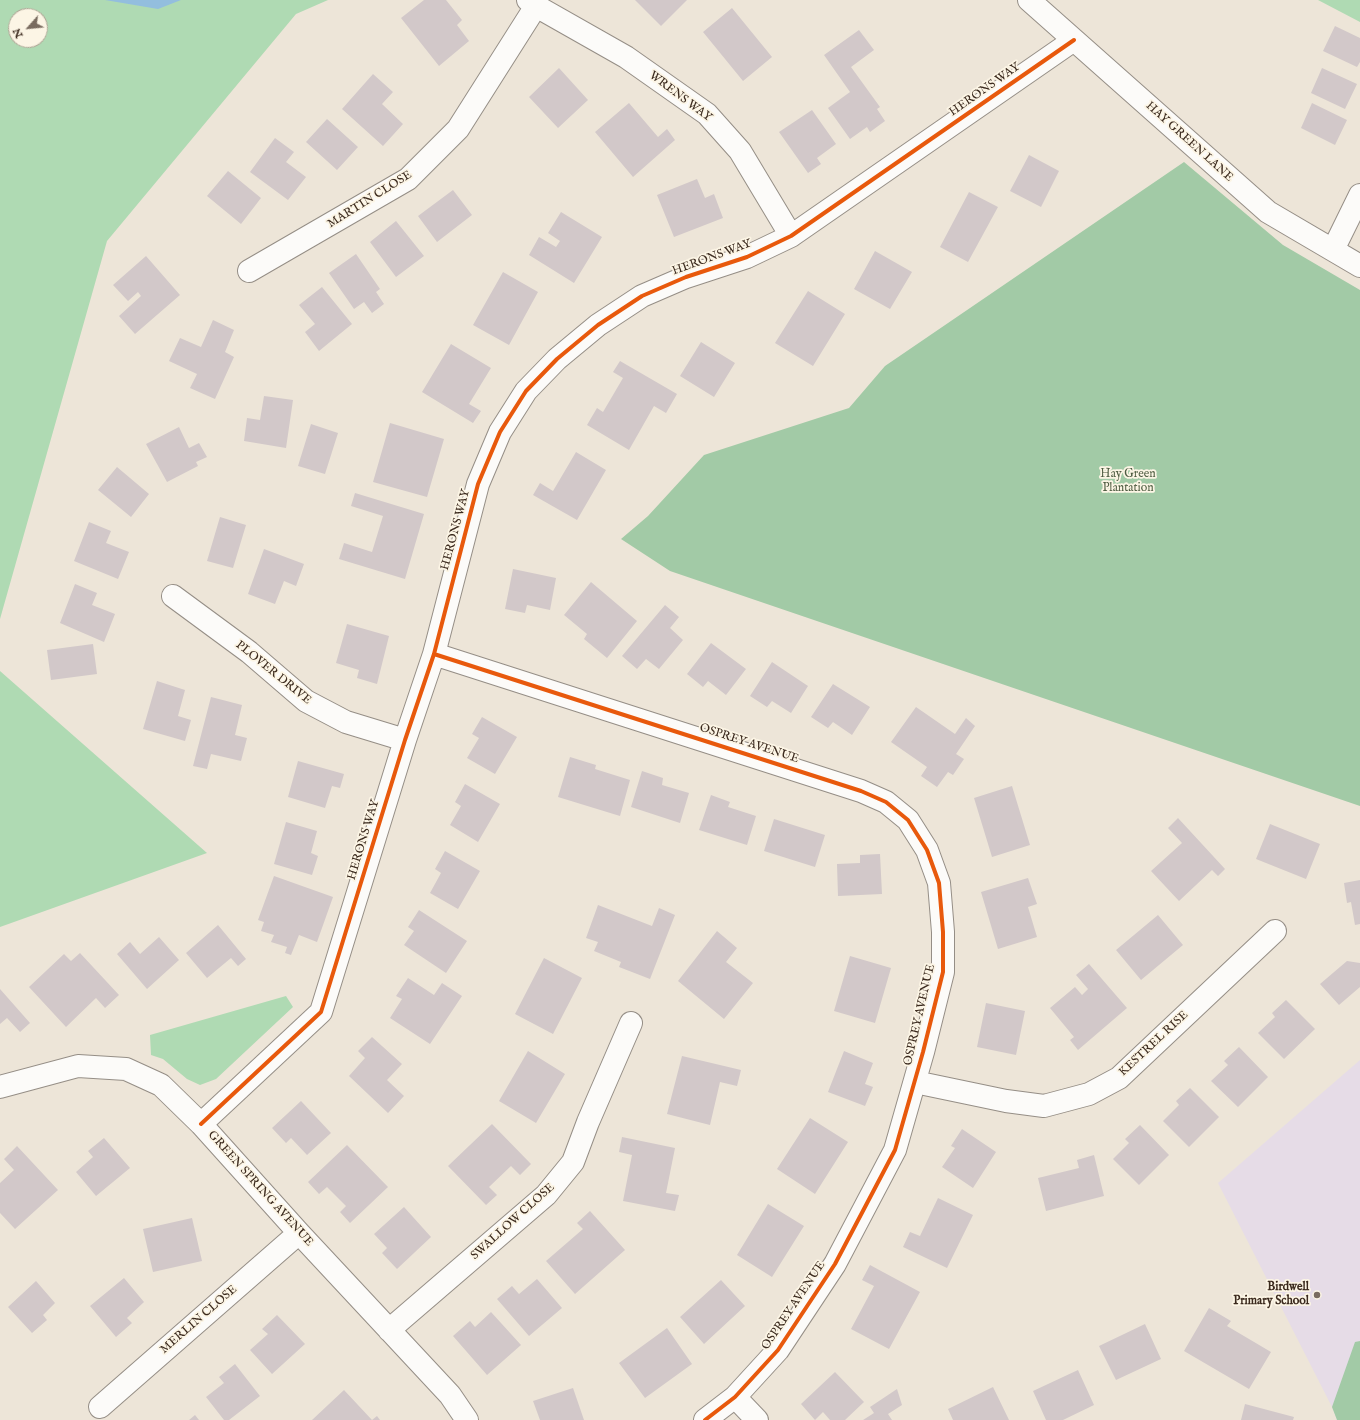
<!DOCTYPE html>
<html>
<head>
<meta charset="utf-8">
<style>
  body { margin:0 }
  #map { position:relative; width:1360px; height:1420px; overflow:hidden; background:#ede5d8; font-family:"IM FELL English",serif }
  canvas { display:block }
  .north { position:absolute; left:8px; top:8px; width:40px; height:40px; box-sizing:border-box; background:#fcf5e5; border:1px solid #afa495; border-radius:50%; rotate:243deg; font-size:11px; font-weight:700; line-height:16px; text-align:center; color:#3b2a1e }
  .north::after { content:''; display:block; margin:auto; width:14px; height:18px; background:#796b5f; clip-path:polygon(50% 0,100% 100%,50% 72%,0 100%) }
</style>
</head>
<body>
<div id="map">
<canvas width="1360" height="1420"></canvas>
<div class="north">N</div>
</div>
<script>
const ctx = document.querySelector('canvas').getContext('2d');
ctx.lineJoin = 'round';
function fill(path, color) { ctx.fillStyle = color; ctx.fill(path, 'evenodd'); }
const poly = rows => new Path2D(rows.map(r => 'M' + r).join(''));
function stroke(path, color, width, dash) { ctx.strokeStyle = color; ctx.lineWidth = width; ctx.lineCap = dash ? 'butt' : 'round'; ctx.setLineDash(dash || []); ctx.stroke(path); }
function write(font, color, halo, rows, align = 'center') {
  ctx.font = font + ' "IM FELL English",serif'; ctx.lineWidth = 3.5; ctx.setLineDash([]); ctx.textBaseline = 'middle'; ctx.strokeStyle = halo; ctx.fillStyle = color; for (const [text, x, y, turn = 0] of rows) {
    ctx.save(); ctx.translate(x, y); ctx.rotate((+turn || 0) * Math.PI / 180); ctx.textAlign = isNaN(turn) ? turn : align; if (halo) ctx.strokeText(text, 0, 0); ctx.fillText(text, 0, 0); ctx.restore();
  }
}
const built = poly([
  [1360,1060,1360,1420,1337,1420,1332,1407,1218,1183]
]);
const green = poly([
  [0,0,328,0,296,14,107,241,0,619],
  [16,16,40,16,40,40,16,40],
  [1318,0,1360,0,1360,22],
  [0,671,207,853,0,927],
  [286,996,293,1007,216,1079,200,1085,187,1079,163,1059,151,1055,150,1035]
]);
const forest = poly([
  [1184,162,1283,245,1360,290,1360,806,670,571,621,539,648,516,704,455,849,408,885,366],
  [1360,1341,1360,1420,1337,1420,1332,1407,1355,1342]
]);
const water = poly([
  [105,0,181,0,158,9]
]);
const building = poly([
  [424,0,446,0,462,20,457,25,469,41,439,66,401,18],
  [635,0,687,0,661,26],
  [732,8,772,57,743,81,703,32],
  [1335,26,1360,38,1360,62,1357,67,1323,51],
  [859,30,874,50,851,67,880,107,877,109,885,121,870,132,867,127,850,139,828,108,850,92,824,55],
  [559,68,588,100,558,128,529,97],
  [1322,68,1357,84,1345,109,1311,93],
  [373,74,393,92,382,104,403,124,383,146,342,109],
  [629,103,658,137,667,129,675,140,633,177,595,132],
  [1312,103,1347,120,1335,145,1301,128],
  [812,110,836,144,817,158,821,164,808,173,779,132],
  [327,119,358,147,337,170,306,142],
  [275,138,294,152,286,162,306,177,288,200,250,172],
  [1029,155,1059,171,1041,207,1010,191],
  [228,171,261,198,241,224,207,196],
  [697,179,705,198,714,194,723,218,674,237,657,195],
  [453,190,472,215,437,242,418,216],
  [969,192,998,207,968,262,940,247],
  [561,212,602,237,574,283,529,255,539,237,556,247,560,241,548,233],
  [396,221,424,256,396,277,370,242],
  [875,251,912,272,890,309,854,289],
  [356,254,380,289,376,292,384,304,372,313,364,302,354,309,329,273],
  [146,256,180,295,135,334,119,316,141,296,138,292,128,301,113,285],
  [503,272,538,292,509,345,473,325],
  [322,287,352,324,319,351,305,332,315,324,299,305],
  [808,291,845,314,813,366,775,343],
  [213,320,234,330,225,352,234,357,215,399,190,388,197,374,169,361,180,338,201,347],
  [701,342,735,363,714,397,680,376],
  [451,344,491,368,469,404,481,411,473,423,422,392],
  [620,361,677,394,666,413,654,406,629,450,587,425,597,408,603,412,623,378,613,372],
  [264,396,293,400,286,448,244,441,247,418,260,420],
  [390,423,444,439,427,497,373,482],
  [311,424,338,433,325,474,298,466],
  [179,427,189,448,199,443,207,457,196,462,198,466,167,482,146,444],
  [576,452,606,470,577,520,533,495,540,483,553,491],
  [117,467,149,494,131,517,98,490],
  [355,493,424,514,405,579,339,559,344,543,372,552,383,516,351,506],
  [220,517,246,525,233,568,207,561],
  [89,522,111,531,106,543,129,552,118,579,74,561],
  [264,549,304,564,296,586,284,581,275,604,248,594],
  [513,569,556,578,550,610,527,605,525,613,505,609],
  [591,582,637,621,607,658,584,639,587,634,564,615],
  [75,584,97,593,92,605,115,614,104,642,60,623],
  [665,605,679,617,670,628,683,640,659,669,646,659,637,669,622,656],
  [347,624,389,636,377,684,357,678,359,670,336,663],
  [711,643,746,669,726,695,708,681,703,687,687,674],
  [93,644,97,674,51,680,47,650],
  [772,662,808,686,791,713,772,701,767,707,750,696],
  [157,681,185,690,178,716,191,720,185,741,143,729],
  [833,684,870,707,852,735,833,722,828,728,811,717],
  [211,697,242,705,235,735,247,738,241,761,211,754,207,769,193,766],
  [916,707,955,734,966,718,975,726,956,754,964,759,953,775,948,772,937,787,921,776,927,767,891,742],
  [482,717,517,737,495,774,467,758,479,738,472,734],
  [570,757,596,765,595,769,630,780,620,816,558,797],
  [298,761,344,774,340,788,332,786,325,808,288,797],
  [642,771,663,778,662,785,689,793,680,823,631,807],
  [465,784,500,804,478,842,450,825,461,806,455,802],
  [1012,786,1030,845,992,857,974,798],
  [711,795,730,802,728,807,756,816,747,845,699,830],
  [1178,818,1225,869,1218,876,1212,870,1179,901,1151,871,1182,843,1168,828],
  [774,819,825,835,815,867,764,851],
  [286,822,317,831,311,853,318,856,312,875,274,864],
  [1270,824,1320,844,1306,879,1256,859],
  [445,851,480,871,458,909,430,893,441,873,435,869],
  [880,854,882,894,838,896,837,864,860,863,860,855],
  [274,876,333,897,317,942,299,935,291,955,285,953,287,947,271,942,274,935,261,931,264,922,258,920],
  [1028,878,1037,904,1028,907,1037,937,998,949,981,892],
  [1360,880,1360,924,1355,925,1351,902,1347,903,1344,883],
  [598,905,652,926,659,908,675,915,650,979,619,967,621,962,594,951,598,942,586,938],
  [419,910,467,941,446,973,404,945,414,931,408,927],
  [1158,915,1183,945,1141,980,1116,950],
  [218,925,246,959,238,966,231,958,207,978,186,953],
  [717,931,737,948,726,962,753,983,724,1019,678,981],
  [159,937,179,960,147,989,117,954,130,942,140,954],
  [80,953,119,995,105,1008,96,998,66,1027,29,987,64,954,71,961],
  [850,956,891,968,875,1023,834,1011],
  [544,958,582,978,553,1034,515,1014],
  [1347,961,1360,963,1360,987,1339,1005,1320,984],
  [1089,964,1127,1008,1078,1050,1070,1040,1074,1037,1050,1008,1075,987,1082,995,1088,989,1076,975],
  [408,978,434,995,442,983,462,996,430,1044,390,1018,402,999,396,996],
  [0,989,30,1023,20,1032,7,1018,0,1024],
  [1286,1000,1315,1029,1284,1059,1258,1033,1275,1017,1272,1013],
  [986,1003,1025,1011,1016,1055,977,1047],
  [372,1037,402,1064,387,1080,404,1096,388,1113,349,1076,365,1058,358,1051],
  [1239,1047,1268,1077,1238,1107,1211,1081,1228,1065,1224,1061],
  [528,1051,565,1074,536,1123,499,1101],
  [844,1051,873,1063,865,1084,873,1087,865,1106,828,1092],
  [682,1056,741,1070,737,1086,720,1082,710,1125,667,1114],
  [1190,1088,1219,1117,1189,1147,1163,1121,1179,1105,1176,1101],
  [301,1101,331,1133,307,1155,291,1138,286,1143,272,1128],
  [810,1118,848,1142,815,1194,777,1169],
  [492,1124,531,1164,520,1175,511,1166,489,1187,497,1195,486,1205,448,1166],
  [1140,1125,1169,1155,1139,1185,1113,1159,1129,1143,1125,1139],
  [962,1129,996,1152,973,1188,942,1167,955,1148,951,1146],
  [622,1137,675,1148,666,1193,679,1195,675,1211,623,1201,632,1155,619,1152],
  [104,1138,130,1168,96,1196,76,1172,93,1157,88,1151],
  [347,1145,388,1187,350,1223,340,1212,346,1206,327,1187,319,1194,308,1182],
  [17,1146,58,1190,15,1229,0,1213,0,1183,14,1170,4,1159],
  [1094,1155,1104,1196,1046,1211,1038,1178,1079,1168,1077,1160],
  [938,1198,973,1215,947,1268,903,1247,910,1232,920,1236],
  [768,1204,804,1226,772,1277,737,1255],
  [404,1207,431,1237,397,1269,382,1253,387,1248,374,1234],
  [590,1211,625,1250,575,1294,546,1261,583,1229,577,1223],
  [192,1218,202,1261,153,1272,143,1229],
  [870,1265,920,1292,889,1349,851,1329,874,1286,862,1280],
  [124,1278,144,1302,127,1318,132,1323,116,1337,90,1306],
  [537,1279,562,1308,529,1336,497,1299,512,1286,519,1294],
  [721,1280,745,1306,704,1344,680,1317],
  [36,1281,55,1303,43,1315,47,1320,32,1333,8,1307],
  [1209,1308,1231,1321,1227,1326,1271,1352,1249,1389,1184,1351],
  [491,1312,521,1345,487,1375,453,1336,470,1321,475,1327],
  [277,1315,305,1344,272,1374,250,1350,268,1334,262,1329],
  [1145,1324,1161,1359,1116,1380,1099,1346],
  [667,1328,692,1364,645,1398,619,1363],
  [235,1364,260,1396,229,1420,224,1420,206,1397,224,1383,219,1377],
  [1078,1370,1094,1405,1063,1420,1046,1420,1033,1391],
  [835,1372,864,1402,845,1420,830,1420,823,1412,815,1420,801,1404],
  [993,1387,1009,1420,953,1420,948,1409],
  [573,1388,584,1420,540,1420,533,1401],
  [897,1389,902,1405,888,1414,892,1420,863,1420,874,1413,870,1407],
  [344,1390,372,1420,312,1420],
  [1245,1404,1294,1417,1293,1420,1241,1420],
  [195,1415,199,1420,189,1420],
  [377,1416,380,1420,372,1420]
]);
const street = poly([
  [528,0,536,6,626,57,707,114,740,151,791,236],
  [1029,0,1268,212,1360,266],
  [1333,250,1360,195],
  [249,271,408,179,458,129,536,6],
  [173,596,249,652,306,701,346,722,405,740],
  [434,654,861,791,886,802,908,820,927,850,939,883,943,932,943,972,923,1052,895,1150,835,1264,778,1350,735,1397,705,1420],
  [915,1082,1006,1101,1044,1106,1089,1094,1119,1078,1275,931],
  [0,1087,78,1066,126,1069,161,1085,201,1124,299,1233,450,1395,467,1420],
  [201,1124,321,1012,405,740,434,654,478,484,500,432,526,391,557,359,598,325,642,296,686,277,747,257,791,236,1074,40],
  [389,1330,546,1195,573,1162,588,1122,631,1023],
  [735,1397,757,1420],
  [100,1407,299,1233]
]);
const cycleway = poly([
  [434,654,861,791,886,802,908,820,927,850,939,883,943,932,943,972,923,1052,895,1150,835,1264,778,1350,735,1397,705,1420],
  [201,1124,321,1012,405,740,434,654,478,484,500,432,526,391,557,359,598,325,642,296,686,277,747,257,791,236,1074,40]
]);
const markers = [
  [1317,1295,4,"#796b5f"]
];
const streetNames = [
  ["HERONS WAY",985,90,-35],
  ["WRENS WAY",680,97,37],
  ["HAY GREEN LANE",1189,142,42],
  ["MARTIN CLOSE",370,200,-32],
  ["HERONS WAY",712,258,-20],
  ["HERONS WAY",456,530,-75],
  ["PLOVER DRIVE",273,673,39],
  ["OSPREY AVENUE",749,744,18],
  ["HERONS WAY",364,840,-73],
  ["OSPREY AVENUE",920,1015,-77],
  ["KESTREL RISE",1154,1044,-43],
  ["GREEN SPRING AVENUE",260,1189,48],
  ["SWALLOW CLOSE",513,1222,-42],
  ["OSPREY AVENUE",794,1306,-56],
  ["MERLIN CLOSE",199,1320,-41]
];
const parkNames = [
  ["Hay Green",1128,475],
  ["Plantation",1128,489]
];
const poiNames = [
  ["Birdwell",1309,1288],
  ["Primary School",1309,1302]
];
fill(built, '#e6dce7');
fill(green, '#afdab3');
fill(forest, '#a2caa6');
fill(water, '#93bede');
fill(building, '#d2c8c9');
stroke(street, '#958e86', 24);
stroke(street, '#fcfbf9', 22);
stroke(cycleway, '#e8590c', 4);
for (const [x, y, r, color] of markers) { const dot = new Path2D(); dot.arc(x, y, r, 0, 2 * Math.PI); ctx.fillStyle = color; ctx.fill(dot); stroke(dot, '#fcf5e5', 1.5); }
write('12px', '#3b2a1e', '#fcf5e5', streetNames);
write('12px', '#4e5c41', '#fcf5e5', parkNames);
write('bold 12px', '#3b2a1e', '#fcf5e5', poiNames, 'right');
</script>
</body>
</html>
